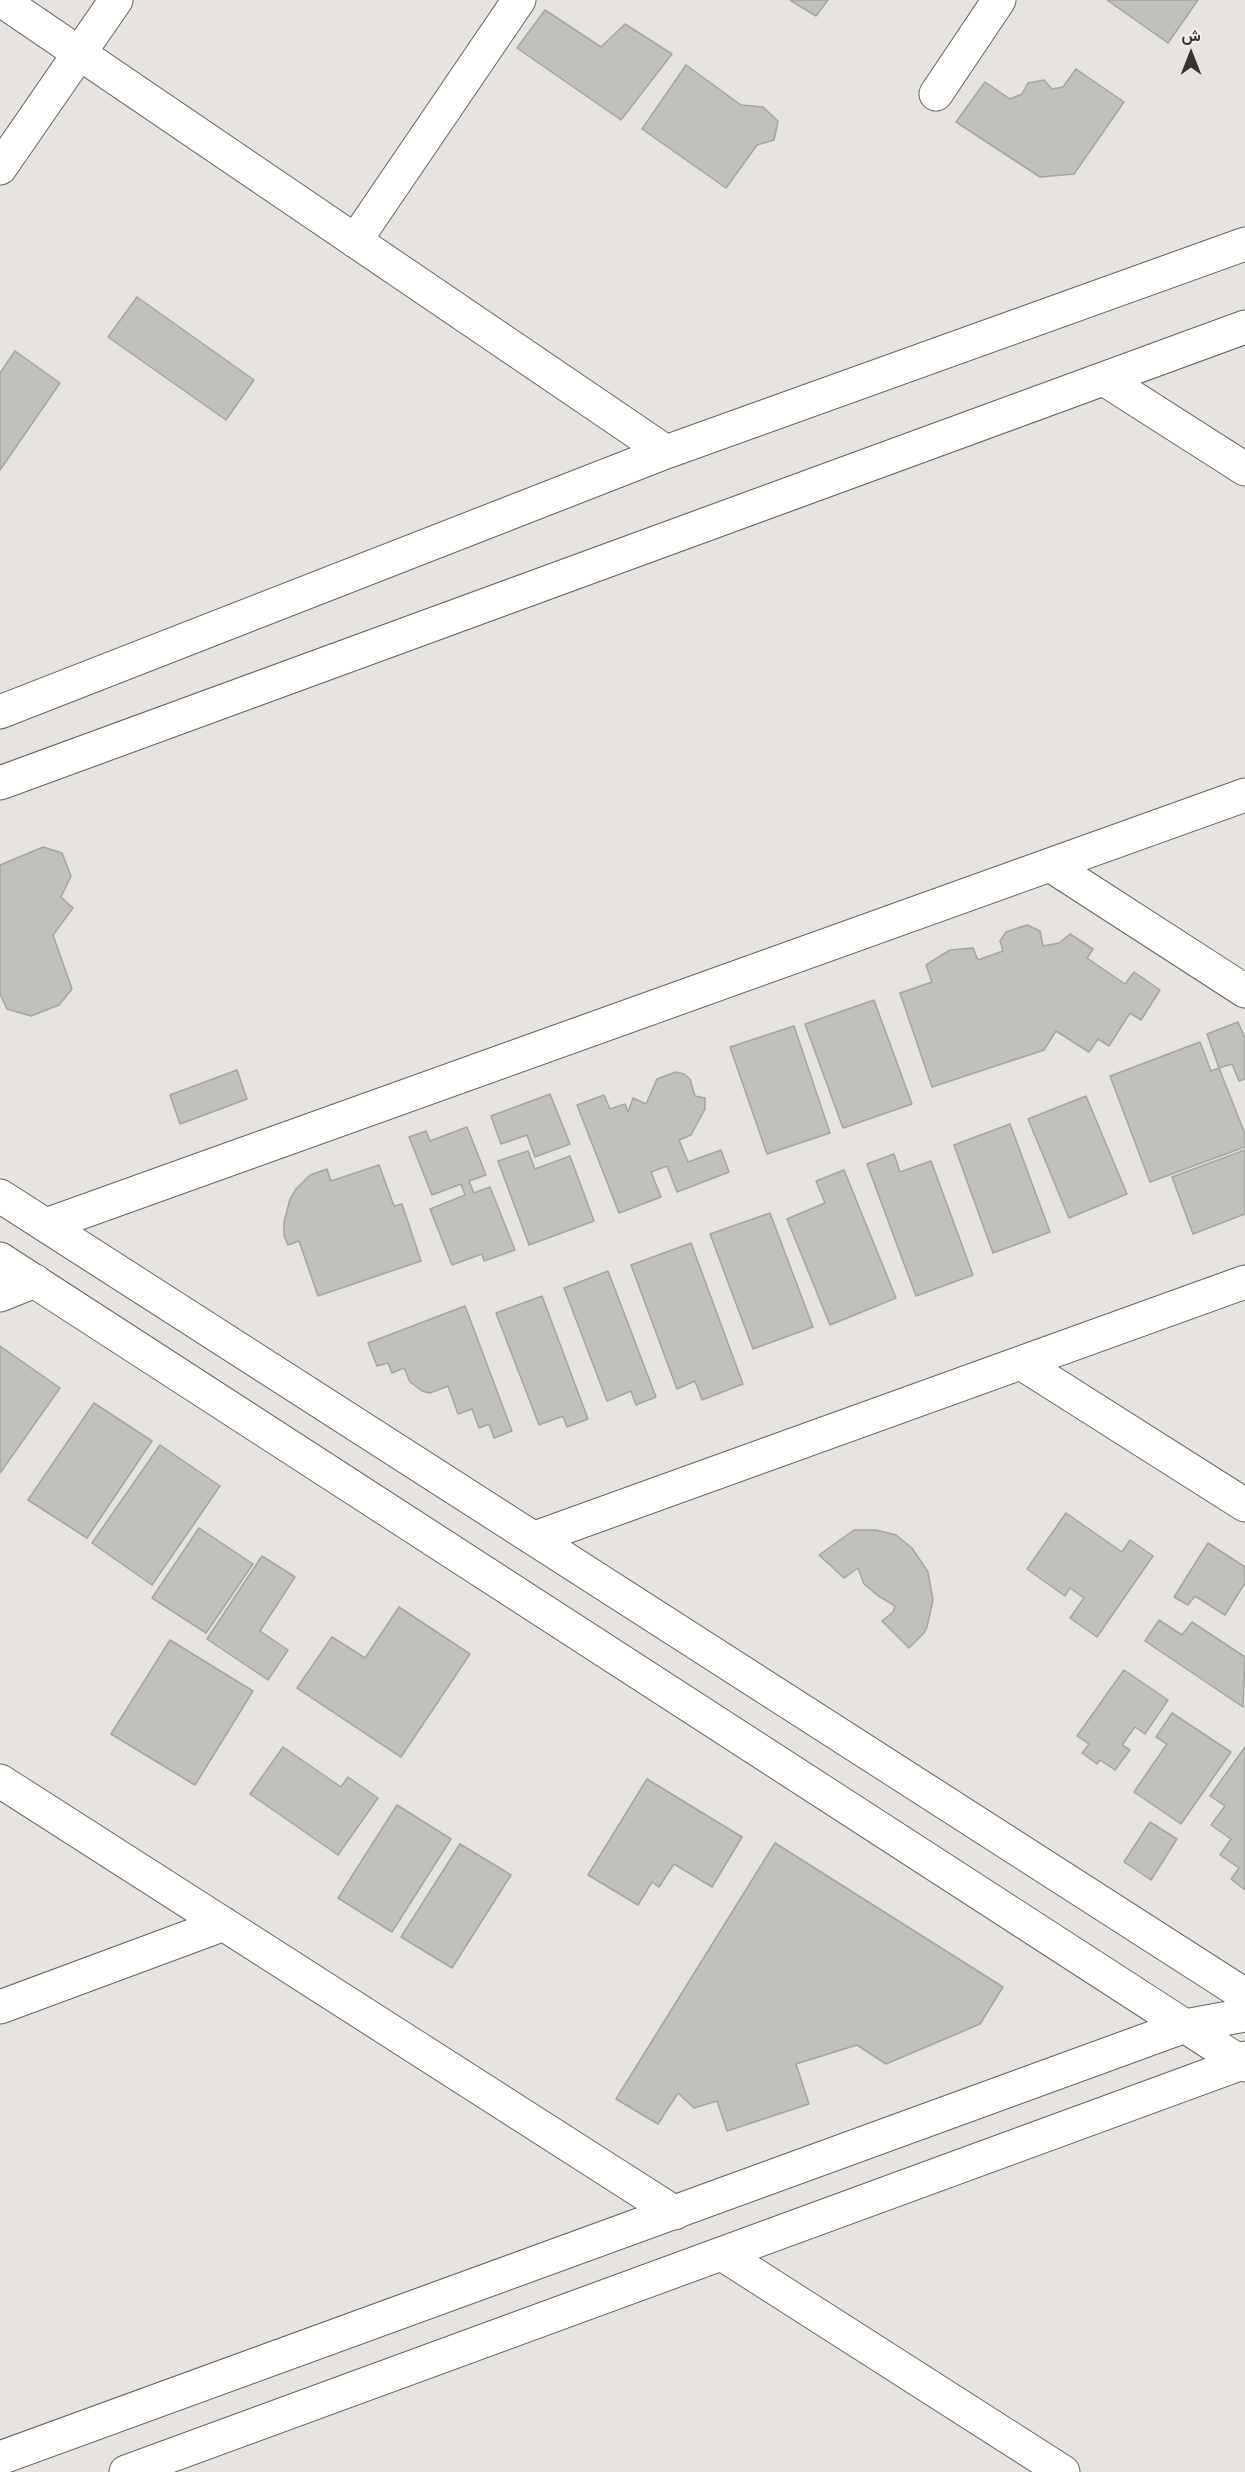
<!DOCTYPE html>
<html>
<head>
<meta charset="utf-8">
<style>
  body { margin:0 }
  #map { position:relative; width:1245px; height:2472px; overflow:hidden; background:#e7e3de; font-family:Cabin,Vazirmatn,sans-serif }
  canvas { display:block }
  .north { position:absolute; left:1161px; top:24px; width:60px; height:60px; -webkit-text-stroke:4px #f4f1eb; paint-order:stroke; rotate:0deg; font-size:16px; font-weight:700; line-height:24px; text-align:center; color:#353432 }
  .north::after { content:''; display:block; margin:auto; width:21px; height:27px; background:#353432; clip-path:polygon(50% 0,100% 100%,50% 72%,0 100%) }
</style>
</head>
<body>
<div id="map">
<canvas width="1245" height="2472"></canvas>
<div class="north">ش</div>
</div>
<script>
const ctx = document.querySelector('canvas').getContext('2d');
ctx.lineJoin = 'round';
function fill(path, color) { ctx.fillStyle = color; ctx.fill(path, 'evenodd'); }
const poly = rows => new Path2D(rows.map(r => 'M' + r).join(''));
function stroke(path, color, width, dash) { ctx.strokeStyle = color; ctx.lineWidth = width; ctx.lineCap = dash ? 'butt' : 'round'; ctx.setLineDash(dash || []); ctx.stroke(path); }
const building = poly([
  [790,0,828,0,816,16,790,0],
  [1107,0,1198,0,1168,43,1107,0],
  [545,10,601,47,625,24,672,54,621,120,517,48,545,10],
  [686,65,741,105,763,107,778,121,774,140,757,145,726,188,642,129,686,65],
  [1076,69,1124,102,1074,174,1040,177,956,122,985,82,1010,99,1022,94,1028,83,1044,80,1052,89,1063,87,1076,69],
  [137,297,254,380,226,420,108,337,137,297],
  [15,351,60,383,0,470,0,373,15,351],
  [43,847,62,853,71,876,61,897,73,908,53,935,72,989,59,1005,31,1016,7,1009,0,994,0,865,43,847],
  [1027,925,1040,931,1043,946,1059,943,1070,934,1093,949,1087,958,1125,984,1134,972,1160,990,1141,1020,1130,1013,1109,1046,1098,1039,1089,1052,1056,1031,1044,1050,932,1087,900,993,932,982,926,965,950,950,973,948,978,960,1003,951,1000,941,1006,932,1027,925],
  [874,1000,912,1104,843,1128,805,1024,874,1000],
  [1238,1022,1245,1038,1245,1079,1239,1081,1232,1064,1219,1068,1207,1034,1238,1022],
  [794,1026,830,1133,767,1154,730,1047,794,1026],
  [1200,1042,1211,1071,1219,1068,1245,1134,1245,1147,1150,1182,1110,1076,1200,1042],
  [237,1070,247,1099,180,1124,170,1095,237,1070],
  [676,1072,684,1074,690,1079,695,1096,705,1098,705,1109,691,1135,679,1140,688,1162,721,1150,729,1172,677,1192,667,1166,651,1172,661,1197,619,1213,577,1105,604,1095,610,1109,625,1104,628,1112,633,1098,646,1104,657,1079,676,1072],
  [550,1094,570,1144,535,1157,527,1135,501,1144,491,1116,550,1094],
  [1086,1096,1127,1194,1069,1218,1028,1119,1086,1096],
  [1010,1124,1050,1232,993,1253,954,1145,1010,1124],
  [467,1127,486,1175,469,1181,474,1193,490,1187,515,1250,484,1261,482,1254,452,1265,430,1209,465,1195,461,1184,432,1195,409,1137,426,1131,430,1141,467,1127],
  [1245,1150,1245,1214,1193,1234,1172,1177,1245,1150],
  [528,1151,535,1169,570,1156,594,1221,529,1245,498,1161,528,1151],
  [894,1154,900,1172,931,1161,973,1275,916,1296,867,1164,894,1154],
  [379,1165,394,1206,402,1204,421,1261,318,1296,299,1241,288,1245,284,1236,284,1222,290,1199,296,1189,310,1175,327,1169,331,1181,379,1165],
  [844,1170,896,1298,830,1325,787,1219,825,1203,816,1181,844,1170],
  [770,1213,813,1327,753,1349,710,1234,770,1213],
  [691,1243,743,1384,702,1400,695,1381,677,1389,631,1265,691,1243],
  [608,1271,656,1397,636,1405,631,1391,607,1401,564,1288,608,1271],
  [542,1296,588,1419,567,1427,563,1416,539,1425,496,1313,542,1296],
  [465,1306,512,1431,494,1438,489,1424,479,1428,472,1409,458,1414,448,1386,430,1393,422,1391,410,1382,404,1368,392,1373,388,1363,377,1366,368,1343,465,1306],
  [0,1346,60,1388,0,1473,0,1346],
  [94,1403,152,1441,87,1538,28,1500,94,1403],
  [160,1445,220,1486,152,1585,92,1543,160,1445],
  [1066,1513,1122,1552,1130,1540,1153,1556,1097,1637,1070,1618,1084,1598,1070,1588,1065,1596,1027,1569,1066,1513],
  [199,1528,253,1564,206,1633,152,1598,199,1528],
  [854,1530,876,1530,896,1535,912,1548,928,1572,933,1600,927,1627,924,1633,909,1648,882,1621,893,1612,895,1606,877,1595,864,1584,858,1568,844,1578,819,1555,854,1530],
  [1208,1543,1245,1567,1245,1583,1225,1615,1195,1596,1188,1605,1174,1597,1208,1543],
  [262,1556,295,1577,260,1631,288,1650,268,1680,207,1639,262,1556],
  [399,1607,470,1654,401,1757,297,1688,332,1637,365,1658,399,1607],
  [1159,1620,1182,1635,1192,1622,1245,1657,1243,1707,1145,1641,1159,1620],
  [170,1640,253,1691,195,1785,111,1734,170,1640],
  [1124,1670,1168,1700,1145,1734,1135,1727,1122,1745,1130,1750,1115,1770,1100,1760,1097,1764,1082,1753,1089,1744,1077,1736,1124,1670],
  [1172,1713,1231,1752,1181,1824,1134,1792,1167,1744,1156,1737,1172,1713],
  [283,1747,341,1787,348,1777,378,1798,338,1855,250,1794,283,1747],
  [1245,1747,1245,1890,1231,1879,1239,1868,1220,1855,1231,1839,1211,1825,1225,1806,1210,1796,1245,1747],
  [647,1779,742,1837,712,1887,674,1864,659,1887,652,1882,638,1905,588,1875,647,1779],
  [397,1805,451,1839,392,1932,338,1898,397,1805],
  [1150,1822,1177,1839,1151,1880,1124,1862,1150,1822],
  [775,1843,1003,1987,980,2024,886,2064,857,2045,796,2064,809,2104,727,2131,717,2101,694,2108,678,2093,658,2124,616,2099,775,1843],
  [460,1844,511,1875,452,1968,401,1937,460,1844]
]);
const minor = poly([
  [1,0,666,452],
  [936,94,999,0],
  [0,168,116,0],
  [355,241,519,0],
  [1104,379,1245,469],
  [0,712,666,452,1245,244],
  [0,783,1245,327],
  [1050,865,1245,991],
  [0,1196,1245,1995],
  [46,1225,1245,795],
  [0,1259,1245,2065],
  [0,1295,35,1281],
  [1021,1363,1245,1505],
  [535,1538,1245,1282],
  [0,1781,675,2213],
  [0,2007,224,1924],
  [722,2254,1063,2472],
  [0,2458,1185,2026,1245,2015],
  [126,2472,1242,2063,1245,2058]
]);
fill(building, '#c0c1bb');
stroke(building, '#a4a49e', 1.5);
stroke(minor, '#66635f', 35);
stroke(minor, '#fff', 33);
</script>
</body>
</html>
